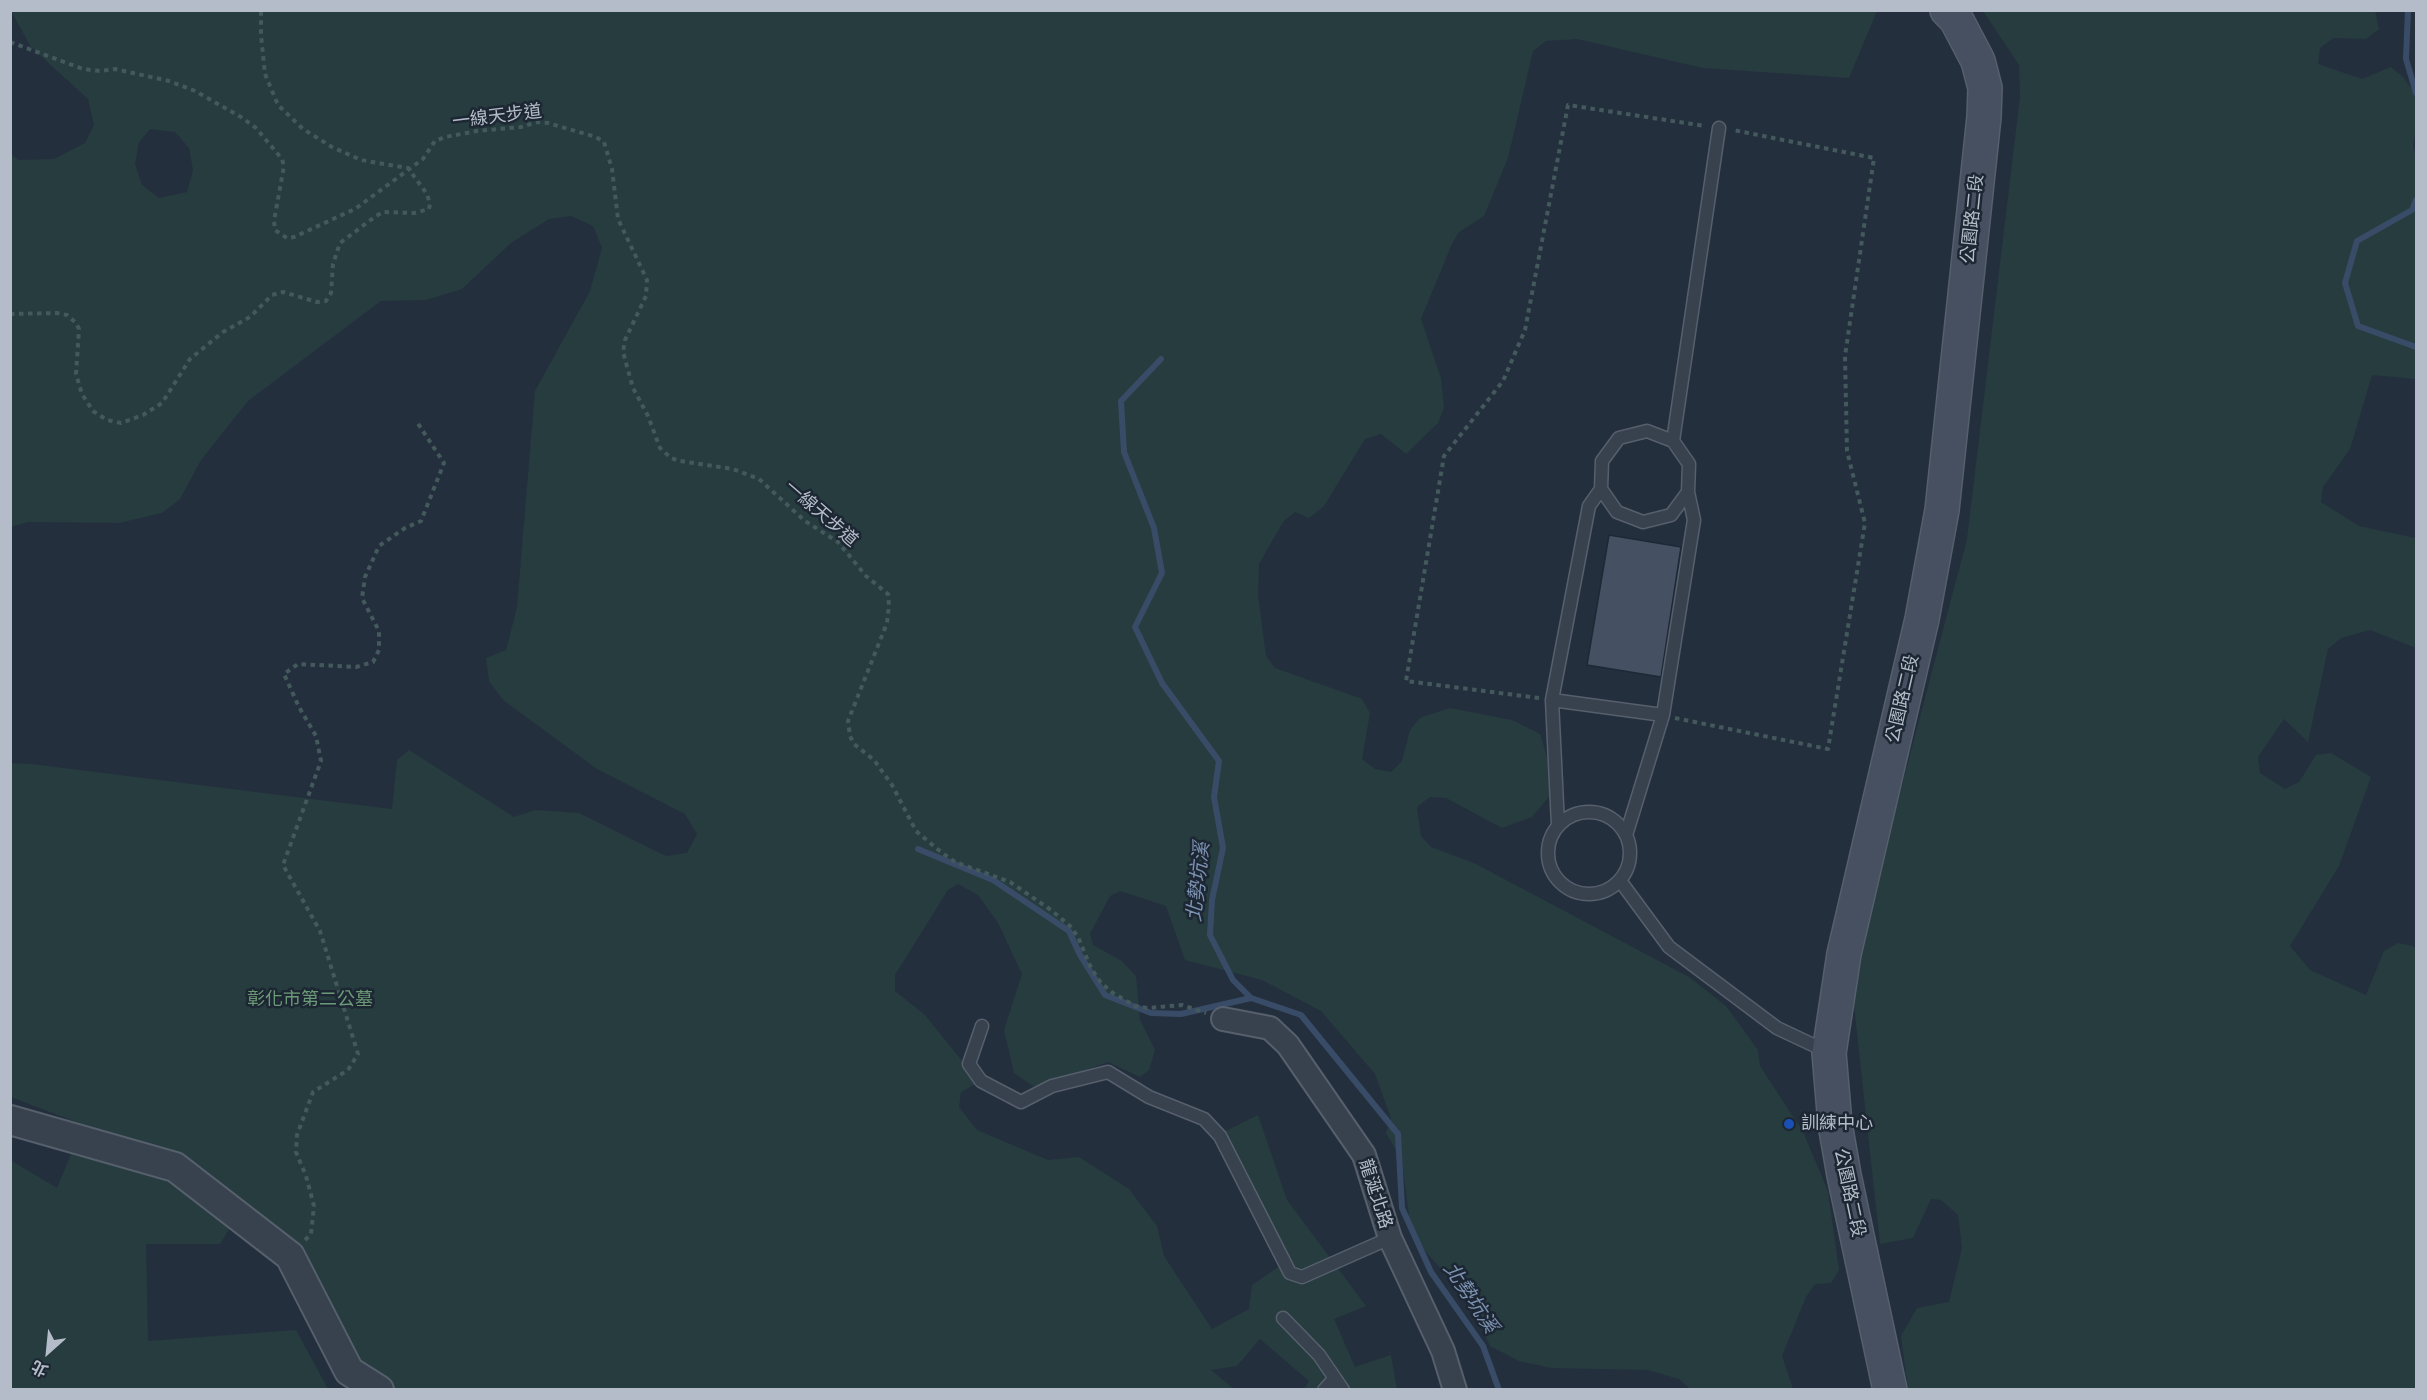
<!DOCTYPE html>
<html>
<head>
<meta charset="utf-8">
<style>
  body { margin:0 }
  #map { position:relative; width:2427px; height:1400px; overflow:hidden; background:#242f3e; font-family:Helvetica,"Noto Sans TC",sans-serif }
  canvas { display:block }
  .frame { position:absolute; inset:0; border:12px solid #b4bcc9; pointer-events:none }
  .north { position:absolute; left:18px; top:1322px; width:60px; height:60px; -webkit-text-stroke:4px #1d2633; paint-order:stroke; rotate:207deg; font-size:16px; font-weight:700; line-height:24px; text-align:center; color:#b4bcc9 }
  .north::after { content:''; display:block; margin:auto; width:21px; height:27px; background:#b4bcc9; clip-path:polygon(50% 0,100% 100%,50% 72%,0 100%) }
</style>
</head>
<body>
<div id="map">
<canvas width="2427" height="1400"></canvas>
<div class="frame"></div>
<div class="north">北</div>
</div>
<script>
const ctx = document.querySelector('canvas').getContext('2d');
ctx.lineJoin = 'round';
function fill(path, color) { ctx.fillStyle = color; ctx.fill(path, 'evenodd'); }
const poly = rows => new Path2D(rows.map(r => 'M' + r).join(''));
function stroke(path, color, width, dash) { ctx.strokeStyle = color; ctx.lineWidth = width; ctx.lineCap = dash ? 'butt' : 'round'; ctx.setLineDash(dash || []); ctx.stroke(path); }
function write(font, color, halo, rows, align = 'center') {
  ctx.font = font + ' Helvetica,"Noto Sans TC",sans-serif'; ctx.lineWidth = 5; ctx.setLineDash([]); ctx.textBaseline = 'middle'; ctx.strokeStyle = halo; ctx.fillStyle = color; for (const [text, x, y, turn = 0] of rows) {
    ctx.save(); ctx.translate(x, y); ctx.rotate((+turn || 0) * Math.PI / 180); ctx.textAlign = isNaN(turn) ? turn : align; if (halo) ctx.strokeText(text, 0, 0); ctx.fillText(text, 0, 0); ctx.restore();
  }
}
const green = poly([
  [11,11,1877,11,1849,78,1703,68,1577,39,1546,41,1533,51,1508,158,1484,216,1458,233,1451,246,1421,319,1441,378,1444,408,1438,423,1406,454,1381,434,1365,439,1324,506,1309,518,1295,512,1283,522,1259,564,1258,595,1266,656,1275,668,1362,699,1370,713,1362,759,1375,769,1391,772,1402,761,1410,730,1420,718,1450,708,1512,720,1540,734,1554,779,1552,793,1532,817,1502,828,1446,798,1430,797,1417,807,1421,836,1431,847,1474,863,1689,977,1726,1006,1758,1050,1760,1066,1803,1132,1828,1191,1839,1270,1831,1283,1815,1284,1806,1297,1782,1356,1793,1389,1690,1389,1679,1379,1648,1370,1551,1368,1519,1361,1490,1346,1469,1300,1426,1252,1410,1224,1402,1160,1386,1133,1391,1118,1375,1074,1321,1011,1262,980,1185,960,1166,906,1120,891,1110,896,1090,934,1093,945,1122,961,1136,976,1140,1020,1155,1050,1149,1070,1140,1077,1108,1062,1044,1085,1033,1086,1014,1073,1004,1030,1022,974,998,923,978,895,958,884,948,890,895,975,895,991,925,1015,979,1082,961,1092,959,1107,977,1130,1048,1160,1079,1157,1129,1189,1157,1226,1164,1256,1212,1329,1249,1309,1252,1285,1287,1261,1218,1135,1258,1115,1287,1200,1366,1306,1334,1319,1355,1367,1391,1355,1397,1389,1304,1389,1309,1381,1260,1339,1237,1366,1211,1370,1234,1389,368,1389,279,1239,208,1173,11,1097,11,763,32,764,392,809,397,760,409,750,514,817,535,810,579,813,666,856,687,853,697,834,685,814,597,769,503,700,489,681,486,658,506,650,517,607,535,391,590,291,602,248,593,226,571,216,549,219,511,243,462,289,426,300,381,301,248,401,201,460,180,499,162,513,119,523,28,522,11,527,11,154,18,160,54,159,85,143,94,125,88,99,31,47],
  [150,129,175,132,189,148,193,170,187,192,159,198,142,185,135,164,139,142],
  [1983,11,2375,11,2379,29,2366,39,2333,38,2320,48,2318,64,2362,79,2391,67,2403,77,2416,94,2416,129,2413,146,2416,155,2416,379,2372,375,2350,449,2323,487,2321,502,2359,526,2416,538,2416,648,2370,630,2341,638,2328,649,2308,742,2284,719,2258,757,2260,773,2285,789,2299,782,2316,755,2331,753,2371,777,2339,866,2290,946,2310,970,2366,995,2384,951,2398,943,2413,946,2416,949,2416,1389,1908,1389,1901,1336,1917,1308,1949,1302,1962,1248,1958,1215,1941,1200,1931,1199,1913,1238,1880,1244,1853,996,1855,963,1967,539,2020,97,2019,65],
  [71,1154,164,1177,236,1218,220,1244,146,1244,148,1341,296,1330,328,1389,11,1389,10,1160,57,1188]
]);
const stream = poly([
  [2408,10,2406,59,2416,93],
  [2416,200,2412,210,2357,241,2345,283,2358,326,2416,347],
  [1161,359,1121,401,1124,452,1154,528,1162,573,1135,627,1162,683,1219,761,1214,797,1223,848,1212,900,1210,935,1233,980,1251,998,1301,1015,1398,1134,1402,1208,1431,1272,1483,1346,1499,1390],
  [918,849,993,880,1069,931,1080,955,1105,995,1151,1013,1181,1014,1251,998]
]);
const building = poly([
  [1609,535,1681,547,1661,677,1587,665,1609,535]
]);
const path = poly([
  [10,42,83,69,100,71,115,69,169,81,195,91,241,117,256,128,282,159,284,166,274,221,275,230,287,238,294,237,355,209,423,159,435,141,445,137,477,131,521,127,537,122,548,123,596,137,604,142,612,169,618,219,647,280,646,296,625,340,623,352,633,388,648,416,660,448,671,458,680,461,733,469,759,479,805,521,838,542,866,576,888,594,889,605,887,623,848,721,850,736,854,744,874,760,892,785,916,831,941,852,955,862,1010,882,1051,910,1070,926,1078,937,1091,968,1101,983,1113,993,1135,1006,1148,1008,1182,1005,1206,1013],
  [10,314,57,313,67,315,76,323,79,329,76,374,82,394,93,411,107,420,121,423,143,415,162,403,190,359,223,332,250,317,272,295,283,292,317,302,326,301,331,293,333,264,340,243,376,216,383,212,414,213,429,209,430,204,427,194,408,168,361,160,332,147,303,129,278,105,265,74,261,35,261,10],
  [1539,698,1406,681,1444,456,1503,381,1525,330,1568,105,1705,126],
  [1675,718,1828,749,1865,523,1847,451,1845,356,1874,158,1733,130],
  [305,1240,311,1234,314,1206,306,1176,296,1152,297,1135,313,1092,348,1070,358,1054,320,931,283,865,321,761,316,736,299,707,284,674,298,664,356,667,373,662,379,650,379,631,362,598,365,577,379,546,405,528,421,521,444,463,417,422]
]);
const service = poly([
  [1673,441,1719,128],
  [1601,489,1589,506,1552,700,1663,715],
  [1552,700,1558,825],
  '1548 853a41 41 0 1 1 82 0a41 41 0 1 1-82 0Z',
  [1627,832,1663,715,1694,520,1688,492,1689,464,1673,441,1647,431,1619,438,1602,461,1601,489,1617,512,1643,522,1671,515,1688,492],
  [1621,882,1669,947,1777,1028,1828,1052],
  [982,1026,969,1064,981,1081,1021,1102,1052,1086,1108,1072,1149,1097,1204,1119,1220,1136,1290,1273,1302,1277,1390,1238],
  [1283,1318,1319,1355,1343,1390],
  [1324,1390,1335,1378]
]);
const minor = poly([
  [1223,1019,1270,1028,1288,1045,1364,1155,1390,1238,1443,1351,1455,1390]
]);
const tertiary = poly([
  [10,1120,175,1167,290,1256,349,1371,379,1390]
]);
const secondary = poly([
  [1890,1390,1844,1175,1835,1124,1829,1053,1844,954,1922,619,1942,510,1984,117,1985,88,1978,61,1956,19,1947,10]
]);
const markers = [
  [1789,1124,6,"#1a4fb4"]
];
const streetNames = [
  ["一線天步道",497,117,-7],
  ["公園路二段",1973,219,-84],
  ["一線天步道",821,514,41],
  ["公園路二段",1903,699,-77],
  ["公園路二段",1849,1193,78],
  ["龍涎北路",1375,1194,72]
];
const parkNames = [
  ["彰化市第二公墓",310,1000]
];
const poiNames = [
  ["訓練中心",1801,1124]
];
const waterNames = [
  ["北勢坑溪",1199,882,-84],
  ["北勢坑溪",1470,1298,56]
];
fill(green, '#263c3f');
stroke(stream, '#394c67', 6);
fill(building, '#455162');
stroke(building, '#1f2835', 1.5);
stroke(service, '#565f6c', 15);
stroke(minor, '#565f6c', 26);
stroke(tertiary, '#565f6c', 32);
stroke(secondary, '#565f6c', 36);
stroke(path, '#44595c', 4, [4.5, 4.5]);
stroke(service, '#38414e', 12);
stroke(minor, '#38414e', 22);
stroke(tertiary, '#38414e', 28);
stroke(secondary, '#465061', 33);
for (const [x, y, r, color] of markers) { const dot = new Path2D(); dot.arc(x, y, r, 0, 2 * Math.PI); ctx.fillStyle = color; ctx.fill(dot); stroke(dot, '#1d2633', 2); }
write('18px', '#b4bcc9', '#1d2633', streetNames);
write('18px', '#6b9a76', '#1d2633', parkNames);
write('18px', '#b4bcc9', '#1d2633', poiNames, 'left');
write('italic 20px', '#7c92b1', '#1d2633', waterNames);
</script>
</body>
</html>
